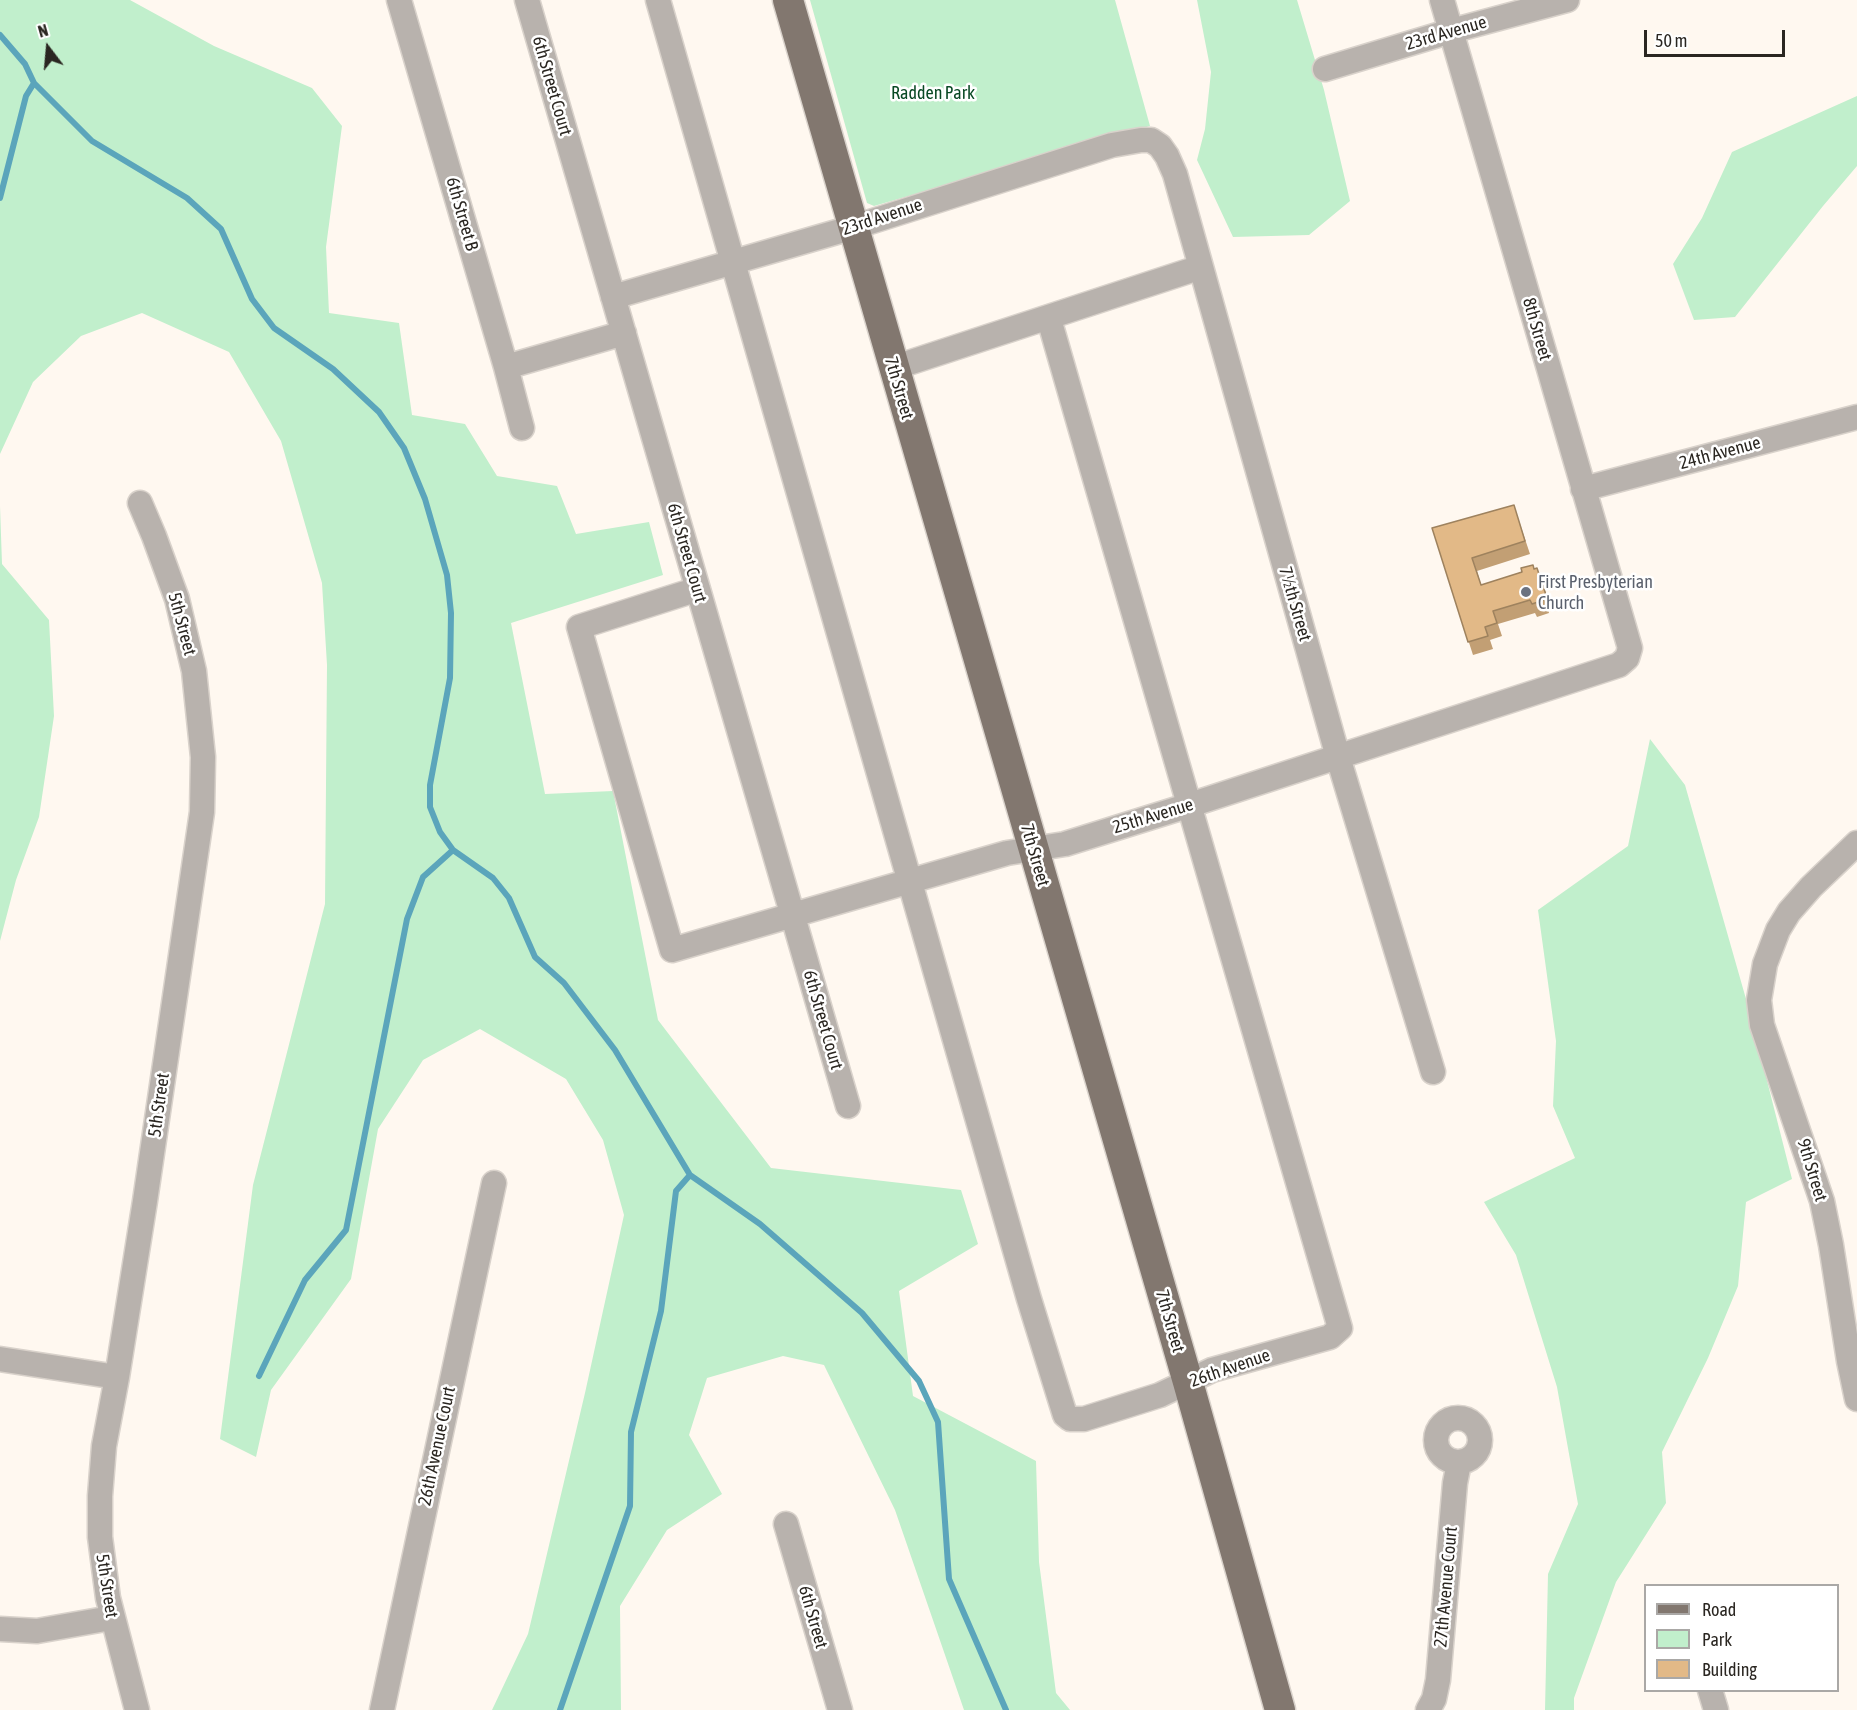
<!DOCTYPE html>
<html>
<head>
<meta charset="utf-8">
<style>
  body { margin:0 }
  #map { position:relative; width:1857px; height:1710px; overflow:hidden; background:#fff8f0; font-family:"Asap Condensed",sans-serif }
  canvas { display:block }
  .legend { position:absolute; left:1644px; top:1584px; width:195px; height:108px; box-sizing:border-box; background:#fff; border:2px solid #aaa8a6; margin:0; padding:8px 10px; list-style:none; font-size:18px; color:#2a2621 }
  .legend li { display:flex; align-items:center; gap:12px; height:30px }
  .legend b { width:30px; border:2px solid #aaa8a6 }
  .north { position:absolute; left:18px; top:18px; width:60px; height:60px; -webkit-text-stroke:4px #fff; paint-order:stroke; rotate:344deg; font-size:16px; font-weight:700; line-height:24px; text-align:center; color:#2a2621 }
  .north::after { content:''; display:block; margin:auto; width:21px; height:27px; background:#2a2621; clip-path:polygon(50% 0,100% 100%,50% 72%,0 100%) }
  .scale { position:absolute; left:1644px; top:30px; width:141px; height:27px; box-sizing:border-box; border:3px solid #2a2621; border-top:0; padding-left:8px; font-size:18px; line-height:21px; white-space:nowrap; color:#2a2621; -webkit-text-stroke:4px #fff; paint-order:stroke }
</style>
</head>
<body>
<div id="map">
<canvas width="1857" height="1710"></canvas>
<ul class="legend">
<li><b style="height:8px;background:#82776f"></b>Road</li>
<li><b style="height:16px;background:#c1efcc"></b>Park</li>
<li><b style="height:16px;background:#e2b987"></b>Building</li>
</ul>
<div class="north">N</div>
<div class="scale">50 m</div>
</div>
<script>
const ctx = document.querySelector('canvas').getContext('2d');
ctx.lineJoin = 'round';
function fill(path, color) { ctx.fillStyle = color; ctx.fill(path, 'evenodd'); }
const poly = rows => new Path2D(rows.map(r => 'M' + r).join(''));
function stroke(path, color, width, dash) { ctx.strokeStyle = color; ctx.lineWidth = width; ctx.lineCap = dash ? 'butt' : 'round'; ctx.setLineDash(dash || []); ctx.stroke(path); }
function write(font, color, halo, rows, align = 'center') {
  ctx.font = font + ' "Asap Condensed",sans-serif'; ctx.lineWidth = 5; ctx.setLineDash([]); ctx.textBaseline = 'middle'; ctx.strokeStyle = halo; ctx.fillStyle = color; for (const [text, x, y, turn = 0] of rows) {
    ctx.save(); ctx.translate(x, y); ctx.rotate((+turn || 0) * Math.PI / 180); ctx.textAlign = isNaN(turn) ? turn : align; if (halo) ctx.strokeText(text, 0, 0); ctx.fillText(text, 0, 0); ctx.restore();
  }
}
const green = poly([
  [0,0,130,0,214,46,312,88,342,126,326,247,329,313,399,323,412,415,465,424,497,476,557,486,576,534,649,522,663,575,511,623,545,794,613,791,658,1020,771,1168,961,1190,978,1244,899,1291,913,1396,1036,1461,1039,1562,1056,1693,1070,1710,964,1710,895,1510,824,1365,783,1356,707,1378,689,1435,722,1494,667,1530,620,1606,621,1710,492,1710,528,1634,585,1393,624,1215,603,1140,566,1079,480,1029,423,1060,378,1129,351,1279,271,1390,256,1457,220,1439,253,1185,325,904,327,665,322,583,281,441,229,352,142,313,81,336,33,382,0,454],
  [810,0,1115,0,1150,126,874,206,867,203],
  [1197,0,1297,0,1324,90,1350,201,1309,235,1233,237,1197,160,1205,129,1211,72],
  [1857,96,1857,166,1823,206,1735,317,1694,320,1673,264,1702,218,1732,152],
  [0,506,2,564,49,620,54,716,39,817,16,880,0,941],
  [1650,739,1685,785,1748,1006,1792,1179,1746,1202,1738,1286,1708,1358,1662,1452,1666,1503,1616,1582,1574,1698,1574,1710,1545,1710,1548,1574,1578,1504,1557,1387,1516,1255,1484,1202,1575,1158,1553,1106,1556,1041,1538,910,1628,846]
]);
const stream = poly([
  [0,35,25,64,34,83,92,141,187,198,221,229,252,299,274,328,333,369,379,412,404,448,425,499,447,575,451,613,450,678,430,785,430,807,440,832,453,850,493,878,509,898,535,957,564,983,615,1050,690,1175,760,1224,862,1313,919,1381,938,1422,949,1579,1006,1710],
  [0,198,26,96,34,83],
  [259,1376,305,1280,346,1230,407,919,423,877,453,850],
  [560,1710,630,1506,631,1432,661,1311,676,1191,690,1175]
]);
const minor = poly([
  [399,0,506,367,522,428],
  [527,0,848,1106],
  [658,0,1029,1299,1065,1415,1070,1419,1084,1419,1160,1395,1212,1370,1330,1337,1340,1328,1049,319],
  [1325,69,1451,31,1567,0],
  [613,297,854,227,1112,145,1141,140,1151,140,1160,146,1167,156,1175,174,1338,757,1433,1072],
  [506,367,624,333],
  [893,368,1201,267],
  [1583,489,1857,417],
  [698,589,579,627,672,950,1007,853,1065,844,1190,805,1619,665,1627,658,1630,648,1442,0],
  [1857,843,1811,887,1789,912,1778,930,1765,964,1759,1000,1762,1025,1822,1201,1831,1245,1849,1361,1857,1399],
  [0,1359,117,1377],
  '1436 1440a22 22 0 1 1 44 0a22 22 0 1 1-44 0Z',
  [786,1524,840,1710],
  [0,1629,37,1631,111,1618],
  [1710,1690,1716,1710],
  [137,1710,108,1598,100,1537,100,1496,104,1446,117,1377,145,1201,202,812,203,757,194,671,177,599,154,536,140,503],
  [382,1710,494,1183],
  [1428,1710,1434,1699,1438,1680,1455,1483,1459,1463]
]);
const major = poly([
  [788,0,1188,1382,1280,1710]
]);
const wall = poly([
  [1518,518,1530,554,1477,571,1481,585,1534,569,1542,581,1551,608,1548,609,1549,613,1537,617,1535,613,1498,624,1502,636,1490,640,1493,649,1473,655,1432,528]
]);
const building = poly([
  [1514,505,1525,541,1472,558,1481,585,1522,572,1521,568,1533,565,1534,569,1537,568,1546,595,1543,596,1544,600,1532,604,1530,600,1493,611,1497,623,1485,627,1488,636,1468,642,1432,528,1514,505]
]);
const markers = [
  [1526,592,6,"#6b7280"]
];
const streetNames = [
  ["23rd Avenue",1446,33,-16],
  ["6th Street Court",552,86,74],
  ["6th Street B",462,214,74],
  ["23rd Avenue",882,217,-18],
  ["8th Street",1537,329,74],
  ["7th Street",899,388,74],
  ["24th Avenue",1720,453,-15],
  ["6th Street Court",687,553,74],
  ["7½th Street",1295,604,74],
  ["5th Street",182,624,75],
  ["25th Avenue",1153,816,-17],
  ["7th Street",1035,855,74],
  ["6th Street Court",823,1020,74],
  ["5th Street",159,1105,-82],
  ["9th Street",1812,1170,73],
  ["7th Street",1170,1321,74],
  ["26th Avenue",1230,1368,-19],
  ["26th Avenue Court",437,1446,-78],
  ["5th Street",107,1586,81],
  ["27th Avenue Court",1446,1587,-85],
  ["6th Street",813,1617,74]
];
const parkNames = [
  ["Radden Park",933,93]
];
const worshipNames = [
  ["First Presbyterian",1538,582],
  ["Church",1538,603]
];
fill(green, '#c1efcc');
stroke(stream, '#5ba5bb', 6);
stroke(minor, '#d9d2cb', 27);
stroke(major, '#d9d2cb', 33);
stroke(minor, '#b8b2ad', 24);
stroke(major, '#82776f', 30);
fill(wall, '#c29f74');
fill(building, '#e2b987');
stroke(building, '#9e825e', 1.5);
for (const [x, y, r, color] of markers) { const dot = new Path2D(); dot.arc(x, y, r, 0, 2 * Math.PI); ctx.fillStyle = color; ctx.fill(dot); stroke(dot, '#fff', 2); }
write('18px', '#2a2621', '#fff', streetNames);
write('18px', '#094924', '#fff', parkNames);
write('18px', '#5b616d', '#fff', worshipNames, 'left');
</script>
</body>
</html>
